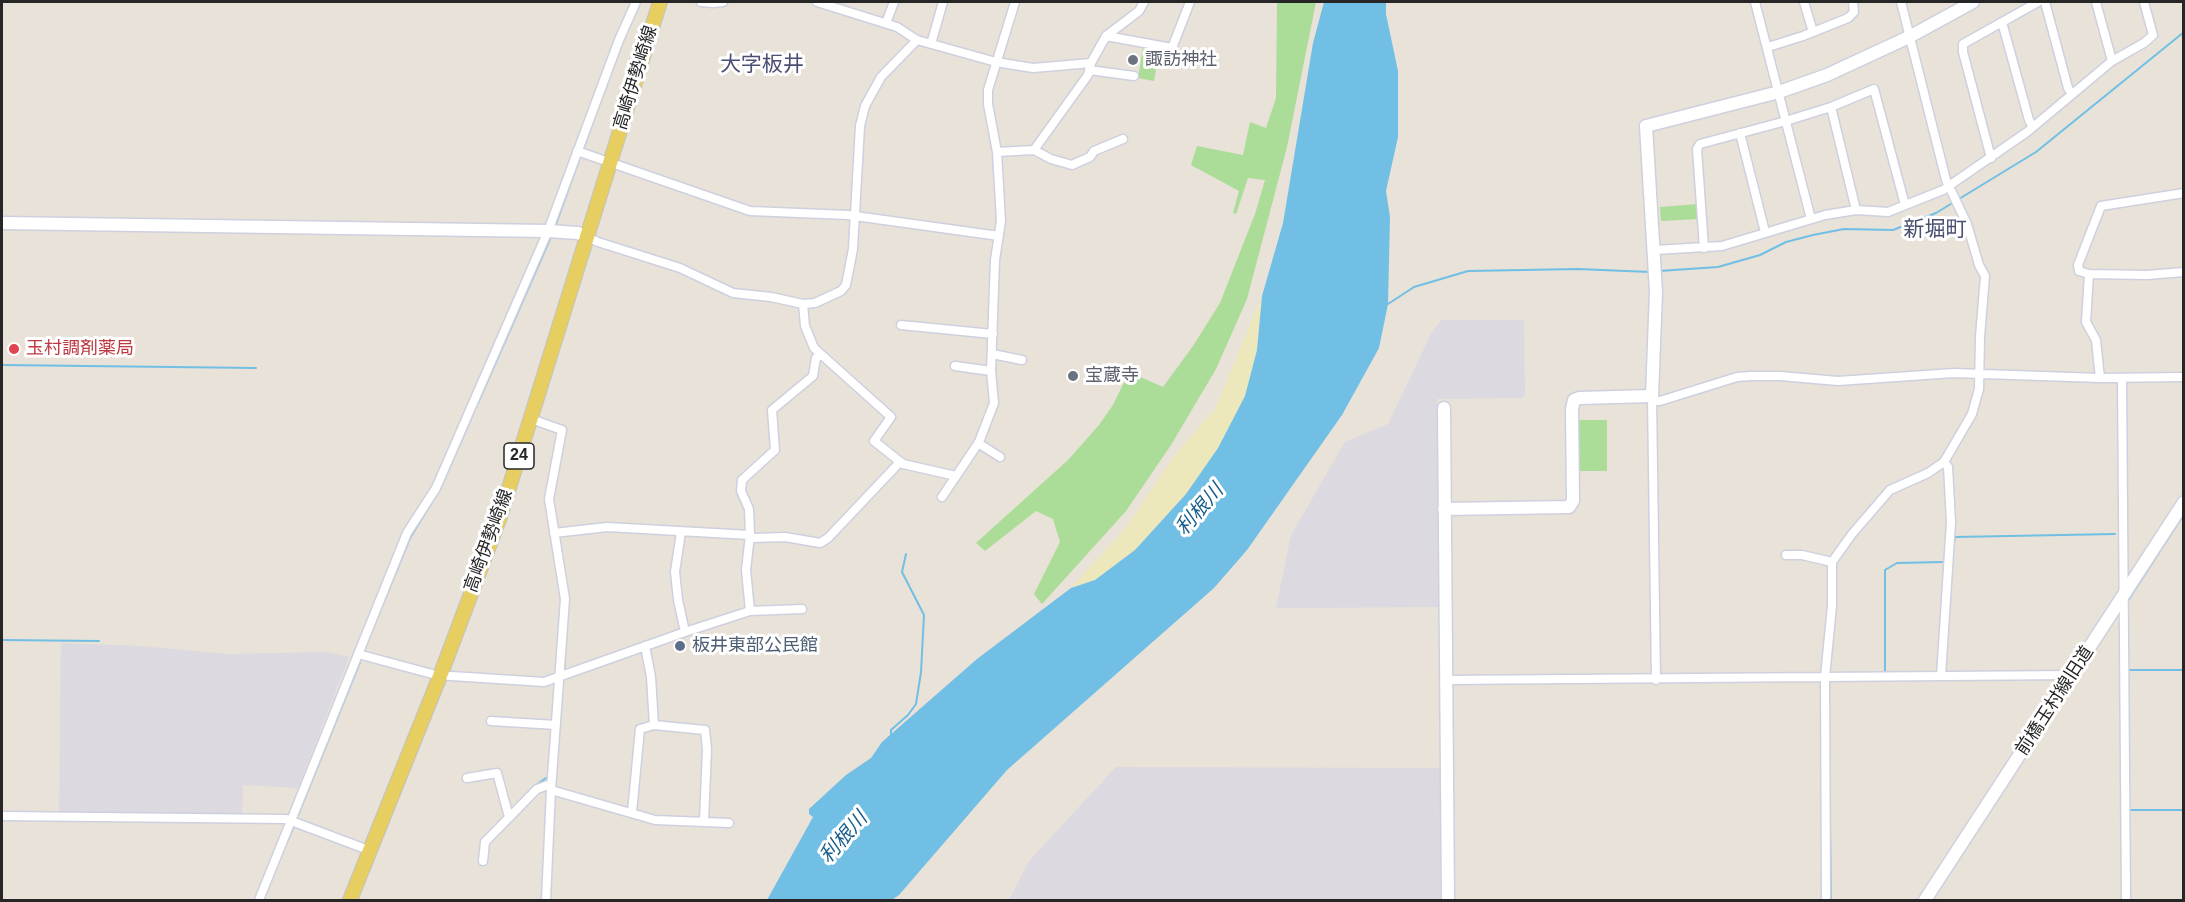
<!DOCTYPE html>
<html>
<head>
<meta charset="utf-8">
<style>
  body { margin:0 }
  #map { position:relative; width:2185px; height:902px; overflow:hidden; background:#e8e2d8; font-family:Helvetica,sans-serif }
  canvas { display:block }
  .frame { position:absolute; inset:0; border:3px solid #262626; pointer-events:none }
</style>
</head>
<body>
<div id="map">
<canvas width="2185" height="902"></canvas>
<div class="frame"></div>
</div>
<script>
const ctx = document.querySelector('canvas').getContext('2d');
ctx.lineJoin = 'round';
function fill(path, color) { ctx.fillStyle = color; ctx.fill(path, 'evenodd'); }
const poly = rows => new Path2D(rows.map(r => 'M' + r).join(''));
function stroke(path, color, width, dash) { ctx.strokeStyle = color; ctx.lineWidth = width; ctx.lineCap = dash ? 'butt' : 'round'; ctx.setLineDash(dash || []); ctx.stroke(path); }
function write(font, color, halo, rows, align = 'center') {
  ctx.font = font + ' Helvetica,"Noto Sans JP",sans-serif'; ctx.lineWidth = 6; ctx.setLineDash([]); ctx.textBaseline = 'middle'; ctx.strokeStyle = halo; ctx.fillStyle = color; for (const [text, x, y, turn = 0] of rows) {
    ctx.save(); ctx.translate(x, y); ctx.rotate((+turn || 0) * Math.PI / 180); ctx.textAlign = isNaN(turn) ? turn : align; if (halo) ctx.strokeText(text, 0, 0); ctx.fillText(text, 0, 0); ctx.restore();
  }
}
const industrial = poly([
  [1441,320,1524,320,1525,395,1522,398,1437,399,1438,607,1276,608,1291,535,1345,442,1388,424,1431,334],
  [61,643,141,646,228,654,326,652,349,657,298,788,243,785,242,814,59,813],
  [1116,767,1440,768,1440,900,1009,900,1029,861]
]);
const green = poly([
  [1277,2,1316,2,1287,147,1247,299,1216,369,1171,445,1126,511,1042,604,1034,594,1060,542,1053,519,1036,511,985,551,976,543,1068,460,1099,425,1113,405,1129,372,1163,387,1193,346,1220,303,1255,214,1265,180,1248,178,1236,214,1233,213,1239,191,1191,165,1197,146,1243,155,1250,122,1266,128,1276,98],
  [1143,48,1159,51,1154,81,1138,78],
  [1698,204,1699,219,1661,221,1660,207],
  [1579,420,1607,420,1607,471,1579,471]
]);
const sand = poly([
  [1262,296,1257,350,1245,396,1218,448,1186,494,1135,550,1095,580,1071,588,1125,529,1174,456,1215,409]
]);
const water = poly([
  [1324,2,1386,2,1386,14,1398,71,1398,137,1386,191,1390,217,1388,304,1379,348,1342,415,1247,550,1214,588,1007,770,899,895,892,900,767,900,813,817,809,814,809,809,846,775,871,758,882,742,977,659,1071,588,1095,580,1135,550,1186,494,1218,448,1245,396,1257,350,1262,296,1283,223,1313,43]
]);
const stream = poly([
  [584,147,591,127],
  [556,224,579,160],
  [1659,271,1718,267,1760,255,1786,242,1813,235,1844,229,1893,230,1936,213,2036,152,2184,32],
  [1388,304,1414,287,1468,271,1578,269,1650,272],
  [2,365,256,368],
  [478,403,550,239],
  [1953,548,1955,537,2115,534],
  [2127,602,2184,514],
  [2,640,99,641],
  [364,650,410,538,440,489,473,414],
  [2126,670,2184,670],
  [564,671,565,658],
  [1885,673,1885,570,1897,563,1942,562],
  [891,736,891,730,908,715,916,704,921,672,924,615,902,572,906,554],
  [1829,746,1831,900],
  [536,785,546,778],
  [2126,810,2184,810],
  [298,815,360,662],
  [287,842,293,828]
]);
const street = poly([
  [701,2,713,3,723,2],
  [817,2,897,27,917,40,996,62,1033,68,1091,63,1106,36,1139,11,1144,2],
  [1755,2,1811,219],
  [1804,2,1813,32],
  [2045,2,2068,88,2072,94],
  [2096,2,2112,61],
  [2002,22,2029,120,2033,127],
  [886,23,894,2],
  [1106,36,1172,48,1190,2],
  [931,44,943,2],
  [1768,47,1803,36,1848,18,1854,12,1853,2],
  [1089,70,1134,76],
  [1831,107,1856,210],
  [1740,133,1765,232],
  [1034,150,1088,75,1091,63],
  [577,151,750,211,848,215,999,236],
  [997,152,1034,150,1051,159,1072,165,1090,157,1094,151,1123,139],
  [1991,158,1963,52,1963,44,2038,2],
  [587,237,598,242,680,268,733,293,771,297,803,304,815,303,841,291,846,285,853,249,860,126,865,106,881,77,917,40],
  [1704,248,1697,149,1700,144,1786,121,1831,107,1874,89,1905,205],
  [1655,250,1722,246,1825,215,1856,210,1888,212,1943,190,2027,132,2112,61,2144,43,2153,35,2144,2],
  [2089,274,2079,271,2078,265,2101,206,2184,193],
  [803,304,805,326,814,348,891,417,874,441,903,464,956,476],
  [901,325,993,334],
  [992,354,1022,360],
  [955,366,991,371],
  [2100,378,2096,340,2086,322,2089,274,2147,275,2184,272],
  [2122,378,2126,900],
  [1652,396,1656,680],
  [1654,401,1660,401,1737,377,1751,376,1780,376,1838,381,1954,373,2100,378,2184,377],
  [531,419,562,430,549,499,565,599,551,790,546,900],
  [978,443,1000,457],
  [942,497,979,442,994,403,991,371,995,260,1001,221,997,152,988,104,988,90,1015,2],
  [681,532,675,572,678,600,685,632],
  [554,533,607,527,750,535,753,538,785,537,820,543,828,538,900,462],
  [1786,555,1802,555,1832,562],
  [750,611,746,570,750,535,749,509,741,491,742,480,775,450,772,410,813,376,816,358,821,355],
  [645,646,651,677,654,725],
  [358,654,436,675,544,682,685,632,750,611,802,609],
  [1941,676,1951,522,1948,467,1944,462],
  [1446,680,2072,675],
  [491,721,556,725],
  [467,778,497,773,509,817],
  [551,790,655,820,729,823],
  [632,812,640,729,654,725,705,730,707,749,704,821],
  [2,816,286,819,371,851],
  [483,861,485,842,537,789,551,784],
  [259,900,407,533,436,488,548,231,619,40,636,2],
  [1826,900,1825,677,1832,606,1832,562,1852,534,1890,490,1928,473,1944,462,1972,414,1979,389,1980,337,1985,276,1979,265,1967,224,1946,180,1901,2]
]);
const secondary = poly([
  [2,223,548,231,578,233,587,237],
  [1444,408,1448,900],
  [1444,509,1569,507,1573,501,1572,409,1574,400,1579,398,1652,396,1656,292,1646,126,1779,92,1827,75,1909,37,1973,2],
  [1925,900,2184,502]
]);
const primary = poly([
  [350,900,440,676,500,517,660,2]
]);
const markers = [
  [1133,60,6,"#6b7280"],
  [14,349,6,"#e0444e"],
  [1073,376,6,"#6b7280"],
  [680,646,6,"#5c6f8a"]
];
const shields = [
  [519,456,30]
];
const shieldNames = [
  ["24",519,456]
];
const worshipNames = [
  ["諏訪神社",1145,60],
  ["宝蔵寺",1085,376]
];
const streetNames = [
  ["高崎伊勢崎線",636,78,-73],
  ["高崎伊勢崎線",489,541,-70],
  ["前橋玉村線旧道",2055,701,-57]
];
const healthNames = [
  ["玉村調剤薬局",26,349]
];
const serviceNames = [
  ["板井東部公民館",692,646]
];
const waterNames = [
  ["利根川",1200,510,-49],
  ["利根川",844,838,-49]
];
const quarterNames = [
  ["大字板井",762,65],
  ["新堀町",1935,230]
];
fill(industrial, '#dcd9e1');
fill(green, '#abdc98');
fill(sand, '#ece8bc');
fill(water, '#71bfe5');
stroke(stream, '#71bfe5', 2);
stroke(street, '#ced0df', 11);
stroke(secondary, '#ced0df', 15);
stroke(primary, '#c2c2c2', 16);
stroke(street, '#fff', 8);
stroke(secondary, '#fff', 12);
stroke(primary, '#e6ce60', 14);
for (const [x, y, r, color] of markers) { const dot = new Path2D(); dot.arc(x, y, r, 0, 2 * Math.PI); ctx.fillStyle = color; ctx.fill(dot); stroke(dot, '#fff', 2); }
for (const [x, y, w] of shields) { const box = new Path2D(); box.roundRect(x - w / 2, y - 13, w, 26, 4.5); ctx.fillStyle = '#fff'; ctx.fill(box); stroke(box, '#262626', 1.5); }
write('bold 16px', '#262626', null, shieldNames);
write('18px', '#5b616d', '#fff', worshipNames, 'left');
write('18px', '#262626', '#fff', streetNames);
write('18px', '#be3a42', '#fff', healthNames, 'left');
write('18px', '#4e5e75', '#fff', serviceNames, 'left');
write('italic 20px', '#165c8b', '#fff', waterNames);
write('21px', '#4b5073', '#fff', quarterNames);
</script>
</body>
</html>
